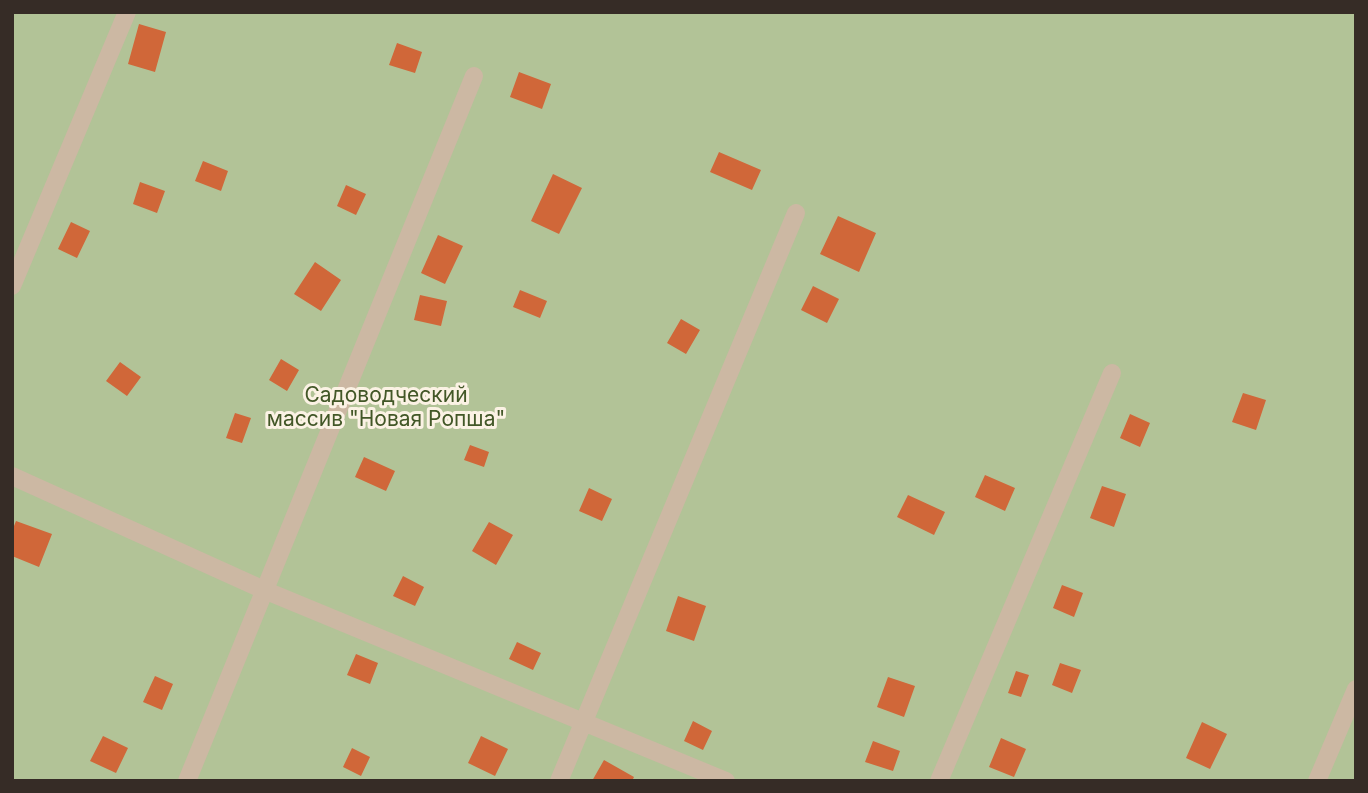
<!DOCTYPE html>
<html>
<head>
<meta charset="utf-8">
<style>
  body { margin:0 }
  #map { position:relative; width:1368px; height:793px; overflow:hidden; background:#f3e8d8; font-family:Inter,sans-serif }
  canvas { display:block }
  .frame { position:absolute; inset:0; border:14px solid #362c26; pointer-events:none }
</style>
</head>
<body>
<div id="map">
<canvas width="1368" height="793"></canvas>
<div class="frame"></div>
</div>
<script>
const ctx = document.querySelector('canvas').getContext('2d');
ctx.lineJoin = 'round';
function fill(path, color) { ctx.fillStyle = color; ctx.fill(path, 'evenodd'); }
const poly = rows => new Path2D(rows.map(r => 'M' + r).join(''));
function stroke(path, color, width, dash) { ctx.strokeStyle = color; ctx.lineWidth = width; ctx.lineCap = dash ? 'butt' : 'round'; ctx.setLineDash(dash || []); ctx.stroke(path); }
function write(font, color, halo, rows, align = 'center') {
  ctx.font = font + ' Inter,sans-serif'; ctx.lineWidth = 6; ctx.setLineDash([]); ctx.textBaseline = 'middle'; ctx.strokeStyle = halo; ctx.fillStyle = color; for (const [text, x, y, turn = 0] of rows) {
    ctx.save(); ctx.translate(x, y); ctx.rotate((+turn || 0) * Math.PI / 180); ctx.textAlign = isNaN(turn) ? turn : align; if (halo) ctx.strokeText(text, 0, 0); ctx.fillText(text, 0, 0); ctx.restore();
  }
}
const green = poly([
  [12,12,1356,12,1356,781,12,781]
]);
const building = poly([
  [139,24,166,32,155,72,128,64],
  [397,43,422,52,415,73,389,65],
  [519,72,551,84,542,109,510,97],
  [719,152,761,170,752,190,710,172],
  [203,161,228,171,221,191,195,181],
  [553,174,582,188,559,234,531,221],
  [140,182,165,191,157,213,133,204],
  [346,185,366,194,356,215,337,206],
  [838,216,876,233,859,272,820,254],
  [71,222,90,231,77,258,58,249],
  [438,235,463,246,445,284,421,273],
  [315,262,341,280,321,311,294,294],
  [813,286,839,299,827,323,801,310],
  [520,290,547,301,540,318,513,307],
  [420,295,447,301,441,326,414,320],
  [681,319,700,330,686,354,667,343],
  [281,359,299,370,287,391,269,380],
  [120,362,141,377,127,396,106,381],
  [1243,393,1266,400,1256,430,1232,422],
  [235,413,251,418,242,443,226,438],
  [1130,414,1150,423,1140,447,1120,438],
  [470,445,489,452,484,467,464,460],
  [364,457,395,471,386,491,355,477],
  [985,475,1015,488,1005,511,975,497],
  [1102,486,1126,494,1114,527,1090,518],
  [589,488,612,499,602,521,579,511],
  [908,495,945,512,934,535,897,517],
  [16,521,52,534,39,567,12,556,12,531],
  [489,522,513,535,496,565,472,551],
  [403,576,424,587,415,606,393,596],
  [1062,585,1083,593,1074,617,1053,608],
  [678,596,706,606,694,641,666,631],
  [517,642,541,653,533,670,509,659],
  [356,654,378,663,370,684,347,675],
  [1060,663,1081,670,1072,693,1052,685],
  [1016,671,1029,675,1021,697,1008,693],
  [155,676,173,684,162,710,143,702],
  [888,677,915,686,904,717,877,707],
  [693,721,712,731,703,750,684,741],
  [1202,722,1227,734,1210,769,1186,758],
  [103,736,128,748,116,773,90,761],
  [481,736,508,749,495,776,468,763],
  [1001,738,1026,749,1014,777,989,767],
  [873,741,900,751,893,771,865,762],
  [352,748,370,757,361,776,343,767],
  [604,760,634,777,632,781,592,781]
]);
const street = poly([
  [12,286,127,12],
  [12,476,264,590,726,781],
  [187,781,474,76],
  [559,781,796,213],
  [939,781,1112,373],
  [1317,781,1356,689]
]);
const parkNames = [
  ["Садоводческий",386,396],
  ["массив \"Новая Ропша\"",386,420]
];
fill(green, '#b2c397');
fill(building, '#d06739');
stroke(street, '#ccb8a3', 18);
write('21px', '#425727', '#fbf2e4', parkNames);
</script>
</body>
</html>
